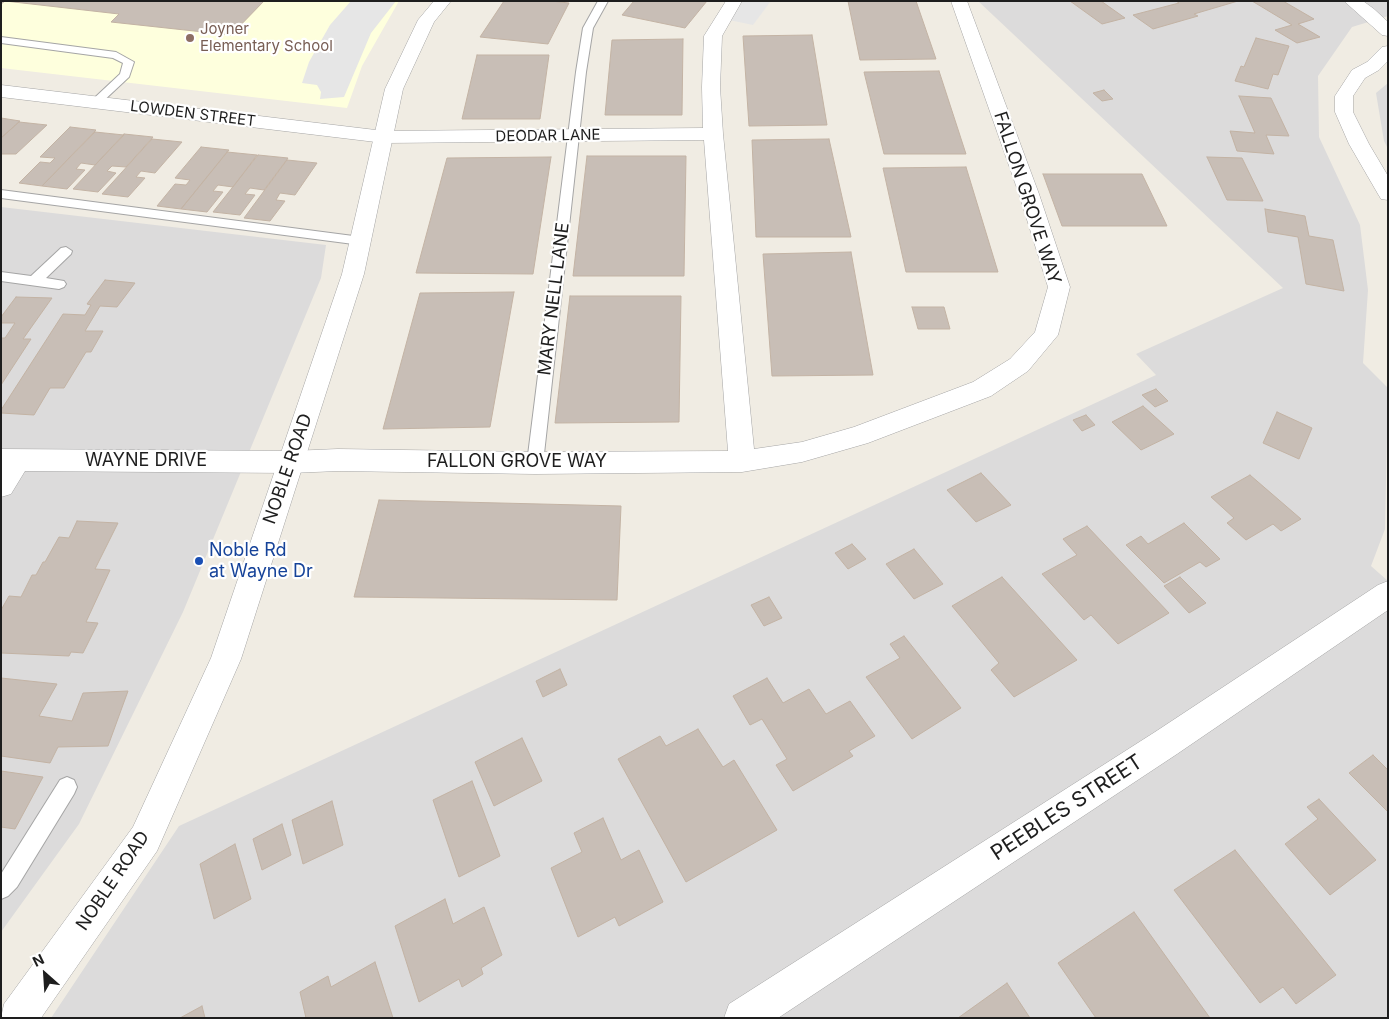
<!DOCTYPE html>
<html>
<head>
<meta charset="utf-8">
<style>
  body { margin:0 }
  #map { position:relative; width:1389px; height:1019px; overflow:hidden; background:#f0ece3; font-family:Inter,sans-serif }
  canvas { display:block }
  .frame { position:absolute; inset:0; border:2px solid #1e1e1e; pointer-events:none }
  .north { position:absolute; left:20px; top:949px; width:50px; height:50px; -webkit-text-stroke:4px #fff; paint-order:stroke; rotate:334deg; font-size:14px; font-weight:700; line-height:20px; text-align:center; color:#1e1e1e }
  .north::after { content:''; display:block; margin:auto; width:18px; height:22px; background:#1e1e1e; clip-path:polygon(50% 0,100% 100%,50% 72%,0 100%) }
</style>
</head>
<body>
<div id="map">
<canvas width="1389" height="1019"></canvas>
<div class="frame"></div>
<div class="north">N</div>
</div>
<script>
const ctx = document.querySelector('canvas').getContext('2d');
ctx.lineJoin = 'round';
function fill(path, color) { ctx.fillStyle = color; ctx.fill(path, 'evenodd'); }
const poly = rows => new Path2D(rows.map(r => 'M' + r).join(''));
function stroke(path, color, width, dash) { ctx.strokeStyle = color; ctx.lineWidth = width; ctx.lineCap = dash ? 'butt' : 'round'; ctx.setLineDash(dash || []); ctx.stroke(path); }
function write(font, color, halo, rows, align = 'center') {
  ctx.font = font + ' Inter,sans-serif'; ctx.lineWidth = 4.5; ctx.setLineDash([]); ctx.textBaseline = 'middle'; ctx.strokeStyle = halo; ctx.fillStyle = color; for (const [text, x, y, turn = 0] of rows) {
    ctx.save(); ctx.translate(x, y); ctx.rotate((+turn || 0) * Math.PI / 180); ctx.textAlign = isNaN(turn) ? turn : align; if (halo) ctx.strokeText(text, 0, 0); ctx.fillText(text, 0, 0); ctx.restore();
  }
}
const residential = poly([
  [978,1,1388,1,1388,16,1352,27,1318,76,1319,137,1360,225,1368,290,1363,363,1388,388,1385,529,1371,566,1388,581,1388,1018,51,1018,179,826,1156,375,1136,354,1283,288],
  [1388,83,1388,149,1384,141,1376,93],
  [1,207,326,245,321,278,183,612,79,824,1,932]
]);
const education = poly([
  [1,1,399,1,362,66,347,108,1,68]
]);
const parking = poly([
  [351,1,396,1,371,33,344,97,320,99,321,92,317,85,302,83,309,62,330,25],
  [743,1,771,1,753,25,729,20]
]);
const building = poly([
  [1,1,264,1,231,35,111,22,119,14,5,1,1,4,1,1],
  [504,1,551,1,569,3,548,44,480,37,504,1],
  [634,1,707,1,685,28,622,15,634,1],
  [848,1,916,1,936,59,860,60,848,1],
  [1070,1,1101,1,1125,18,1102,24,1070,1],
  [1176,1,1238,1,1194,14,1198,16,1153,29,1133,15,1179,3,1176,1],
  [1252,1,1283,1,1314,19,1298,24,1320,37,1297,43,1275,30,1292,25,1252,1],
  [812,35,827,125,749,126,743,36,812,35],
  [1256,38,1289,46,1278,75,1273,74,1268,89,1235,81,1241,66,1244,67,1256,38],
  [683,39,682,115,605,115,612,40,683,39],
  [477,55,549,55,540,119,462,119,477,55],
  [939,71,966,154,884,154,864,72,939,71],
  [1104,90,1113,99,1102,101,1093,93,1104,90],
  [1239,96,1271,98,1289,136,1266,135,1274,154,1237,151,1230,131,1255,133,1239,96],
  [1,118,20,121,1,138,1,118],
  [19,122,47,125,16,154,1,154,1,138,19,122],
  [70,127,96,130,42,186,19,183,40,162,50,163,55,158,40,157,70,127],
  [95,132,124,135,95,165,81,163,76,169,85,170,67,189,42,186,95,132],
  [124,134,153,137,126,167,112,166,107,171,116,173,98,192,73,189,124,134],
  [152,139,182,142,155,173,141,171,136,177,145,178,128,197,102,194,152,139],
  [829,139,851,237,756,237,752,140,829,139],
  [201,147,229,150,181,209,157,206,175,184,186,185,190,180,175,178,201,147],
  [227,152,257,155,233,187,218,185,213,191,223,192,207,212,181,209,227,152],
  [258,155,288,158,264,190,250,188,245,194,255,195,240,215,213,212,258,155],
  [587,156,686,156,684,276,573,276,587,156],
  [551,157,533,274,416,273,447,158,551,157],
  [1207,157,1242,158,1263,201,1227,200,1207,157],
  [287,160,317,163,295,195,280,193,276,200,285,201,270,221,244,218,287,160],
  [966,167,998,272,906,272,883,168,966,167],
  [1043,174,1142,174,1167,226,1062,226,1043,174],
  [1265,209,1305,216,1309,236,1333,240,1344,291,1306,284,1298,237,1268,232,1265,209],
  [851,252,873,375,772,376,763,254,851,252],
  [105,280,135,283,117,307,100,306,85,331,103,331,91,352,86,352,64,388,50,388,34,415,1,413,1,410,63,314,85,315,91,305,87,304,105,280],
  [514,292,490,427,383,429,420,293,514,292],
  [570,296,681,296,679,422,555,423,570,296],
  [16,297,52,298,23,339,31,339,1,385,1,338,5,338,15,323,1,323,1,317,16,297],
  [912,307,944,307,950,329,918,329,912,307],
  [1156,389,1168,401,1155,407,1142,395,1156,389],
  [1143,406,1174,434,1141,450,1112,422,1143,406],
  [1277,412,1312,428,1299,459,1263,443,1277,412],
  [1086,415,1095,425,1082,431,1073,420,1086,415],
  [981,473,1011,505,976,522,947,490,981,473],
  [1250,475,1301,519,1281,531,1273,524,1246,540,1227,523,1234,518,1211,497,1250,475],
  [379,500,621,506,617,600,354,597,379,500],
  [77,521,118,523,95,569,110,570,86,622,98,623,83,653,71,652,69,656,1,653,1,610,9,596,21,597,32,575,36,575,43,562,45,562,59,537,69,538,77,521],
  [1184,523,1220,559,1206,567,1200,562,1164,583,1126,545,1141,536,1148,544,1184,523],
  [1087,526,1169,613,1118,644,1091,615,1084,620,1042,574,1077,555,1063,539,1087,526],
  [852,544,866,559,848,569,835,553,852,544],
  [914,549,943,584,914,599,886,564,914,549],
  [1002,577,1077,660,1014,697,991,670,999,663,952,606,1002,577],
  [1180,577,1206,603,1189,613,1164,586,1180,577],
  [769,597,782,618,764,626,751,605,769,597],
  [904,636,961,708,912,739,866,677,900,658,890,644,904,636],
  [560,669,567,685,543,697,536,681,560,669],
  [1,678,57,684,39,716,72,721,83,693,128,691,108,746,58,747,50,763,1,756,1,678],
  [767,678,783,703,809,689,826,714,850,701,875,736,849,751,853,756,793,791,776,765,787,759,762,719,750,725,733,696,767,678],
  [698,729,723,767,734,760,777,830,686,882,618,759,660,736,666,746,698,729],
  [522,738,542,781,494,806,475,762,522,738],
  [1373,755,1388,770,1388,812,1349,773,1373,755],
  [1,771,43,777,15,829,1,827,1,771],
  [472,781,500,856,459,877,433,800,472,781],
  [1319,799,1376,860,1330,895,1285,844,1318,819,1307,807,1319,799],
  [332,801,343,845,303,864,292,820,332,801],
  [603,818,621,860,639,850,663,902,619,926,615,917,578,937,551,868,582,852,574,833,603,818],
  [282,824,291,855,262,870,253,839,282,824],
  [235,844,251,899,214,919,200,864,235,844],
  [1235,850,1336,975,1296,1004,1283,987,1260,1003,1174,890,1235,850],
  [445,899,453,924,484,907,502,955,481,968,483,974,467,984,462,987,459,979,419,1002,395,926,445,899],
  [1134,912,1210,1018,1096,1018,1058,963,1134,912],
  [375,962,393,1018,306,1018,300,992,328,976,331,987,375,962],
  [1007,983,1030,1018,958,1018,1007,983],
  [202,1006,205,1018,180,1018,202,1006]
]);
const service = poly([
  [598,1,608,1,593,28,586,72,543,463,541,467,535,469,529,467,527,463,576,72,583,28,598,1],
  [1,37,116,52,134,62,129,77,99,105,95,106,89,103,120,74,123,63,113,58,1,43,1,37],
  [1,190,361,237,367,241,361,245,1,198,1,190],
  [66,247,72,251,71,254,46,278,64,281,66,284,64,287,59,289,1,281,1,272,31,276,61,248,66,247],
  [67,777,74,780,77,787,74,794,17,887,8,896,1,899,1,874,60,780,67,777]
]);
const minor = poly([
  [726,1,742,1,722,36,720,87,723,134,754,449,802,442,854,427,973,382,1010,359,1035,332,1048,287,1019,194,951,1,967,1,1039,194,1070,287,1058,335,1028,371,991,396,868,443,802,462,742,472,535,474,338,471,291,473,25,471,11,494,1,497,1,449,291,451,338,449,535,452,728,451,704,140,384,143,1,97,1,85,384,131,703,128,702,87,704,36,726,1],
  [1344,1,1363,1,1374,9,1388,22,1388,36,1382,35,1344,1],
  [1388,46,1388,61,1379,70,1365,78,1353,96,1353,112,1369,144,1388,176,1388,200,1381,199,1378,194,1349,144,1335,112,1335,96,1352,70,1367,62,1382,47,1388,46],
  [1388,581,1388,610,1177,754,778,1018,724,1018,729,1004,1155,732,1378,585,1388,581]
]);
const tertiary = poly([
  [434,1,451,1,434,22,403,89,364,274,241,659,157,851,41,1018,1,1018,4,1004,133,827,211,658,342,274,385,89,418,20,434,1]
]);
const markers = [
  [190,38,5,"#8d6e63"],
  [199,561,5,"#1a4fb4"]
];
const farEducationnames = [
  ["Joyner",200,29],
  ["Elementary School",200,46]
];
const farStreetnames = [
  ["LOWDEN STREET",193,114,7],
  ["DEODAR LANE",548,136,-1]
];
const streetNames = [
  ["FALLON GROVE WAY",1027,198,72],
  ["MARY NELL LANE",554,299,-83],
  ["WAYNE DRIVE",146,461],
  ["FALLON GROVE WAY",517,462],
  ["NOBLE ROAD",288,469,-71],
  ["NOBLE ROAD",113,881,-56]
];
const transitNames = [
  ["Noble Rd",209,551],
  ["at Wayne Dr",209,572]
];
const nearStreetnames = [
  ["PEEBLES STREET",1067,808,-33]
];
fill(residential, '#dcdbdb');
fill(education, '#feffdd');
fill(parking, '#e6e6e6');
fill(building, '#c8beb6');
stroke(building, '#c3b3a4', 1);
stroke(service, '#a5a5a5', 2);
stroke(minor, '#a5a5a5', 1);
stroke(tertiary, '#a5a5a5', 1);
fill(service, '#fff');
fill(minor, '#fff');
fill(tertiary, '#fff');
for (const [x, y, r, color] of markers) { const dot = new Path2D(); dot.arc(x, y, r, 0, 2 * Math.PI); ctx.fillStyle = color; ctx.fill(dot); stroke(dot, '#fff', 2); }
write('15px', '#785e54', '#fff', farEducationnames, 'left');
write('15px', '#1e1e1e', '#fff', farStreetnames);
write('18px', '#1e1e1e', '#fff', streetNames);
write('18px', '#164399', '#fff', transitNames, 'left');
write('21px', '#1e1e1e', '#fff', nearStreetnames);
</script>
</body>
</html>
